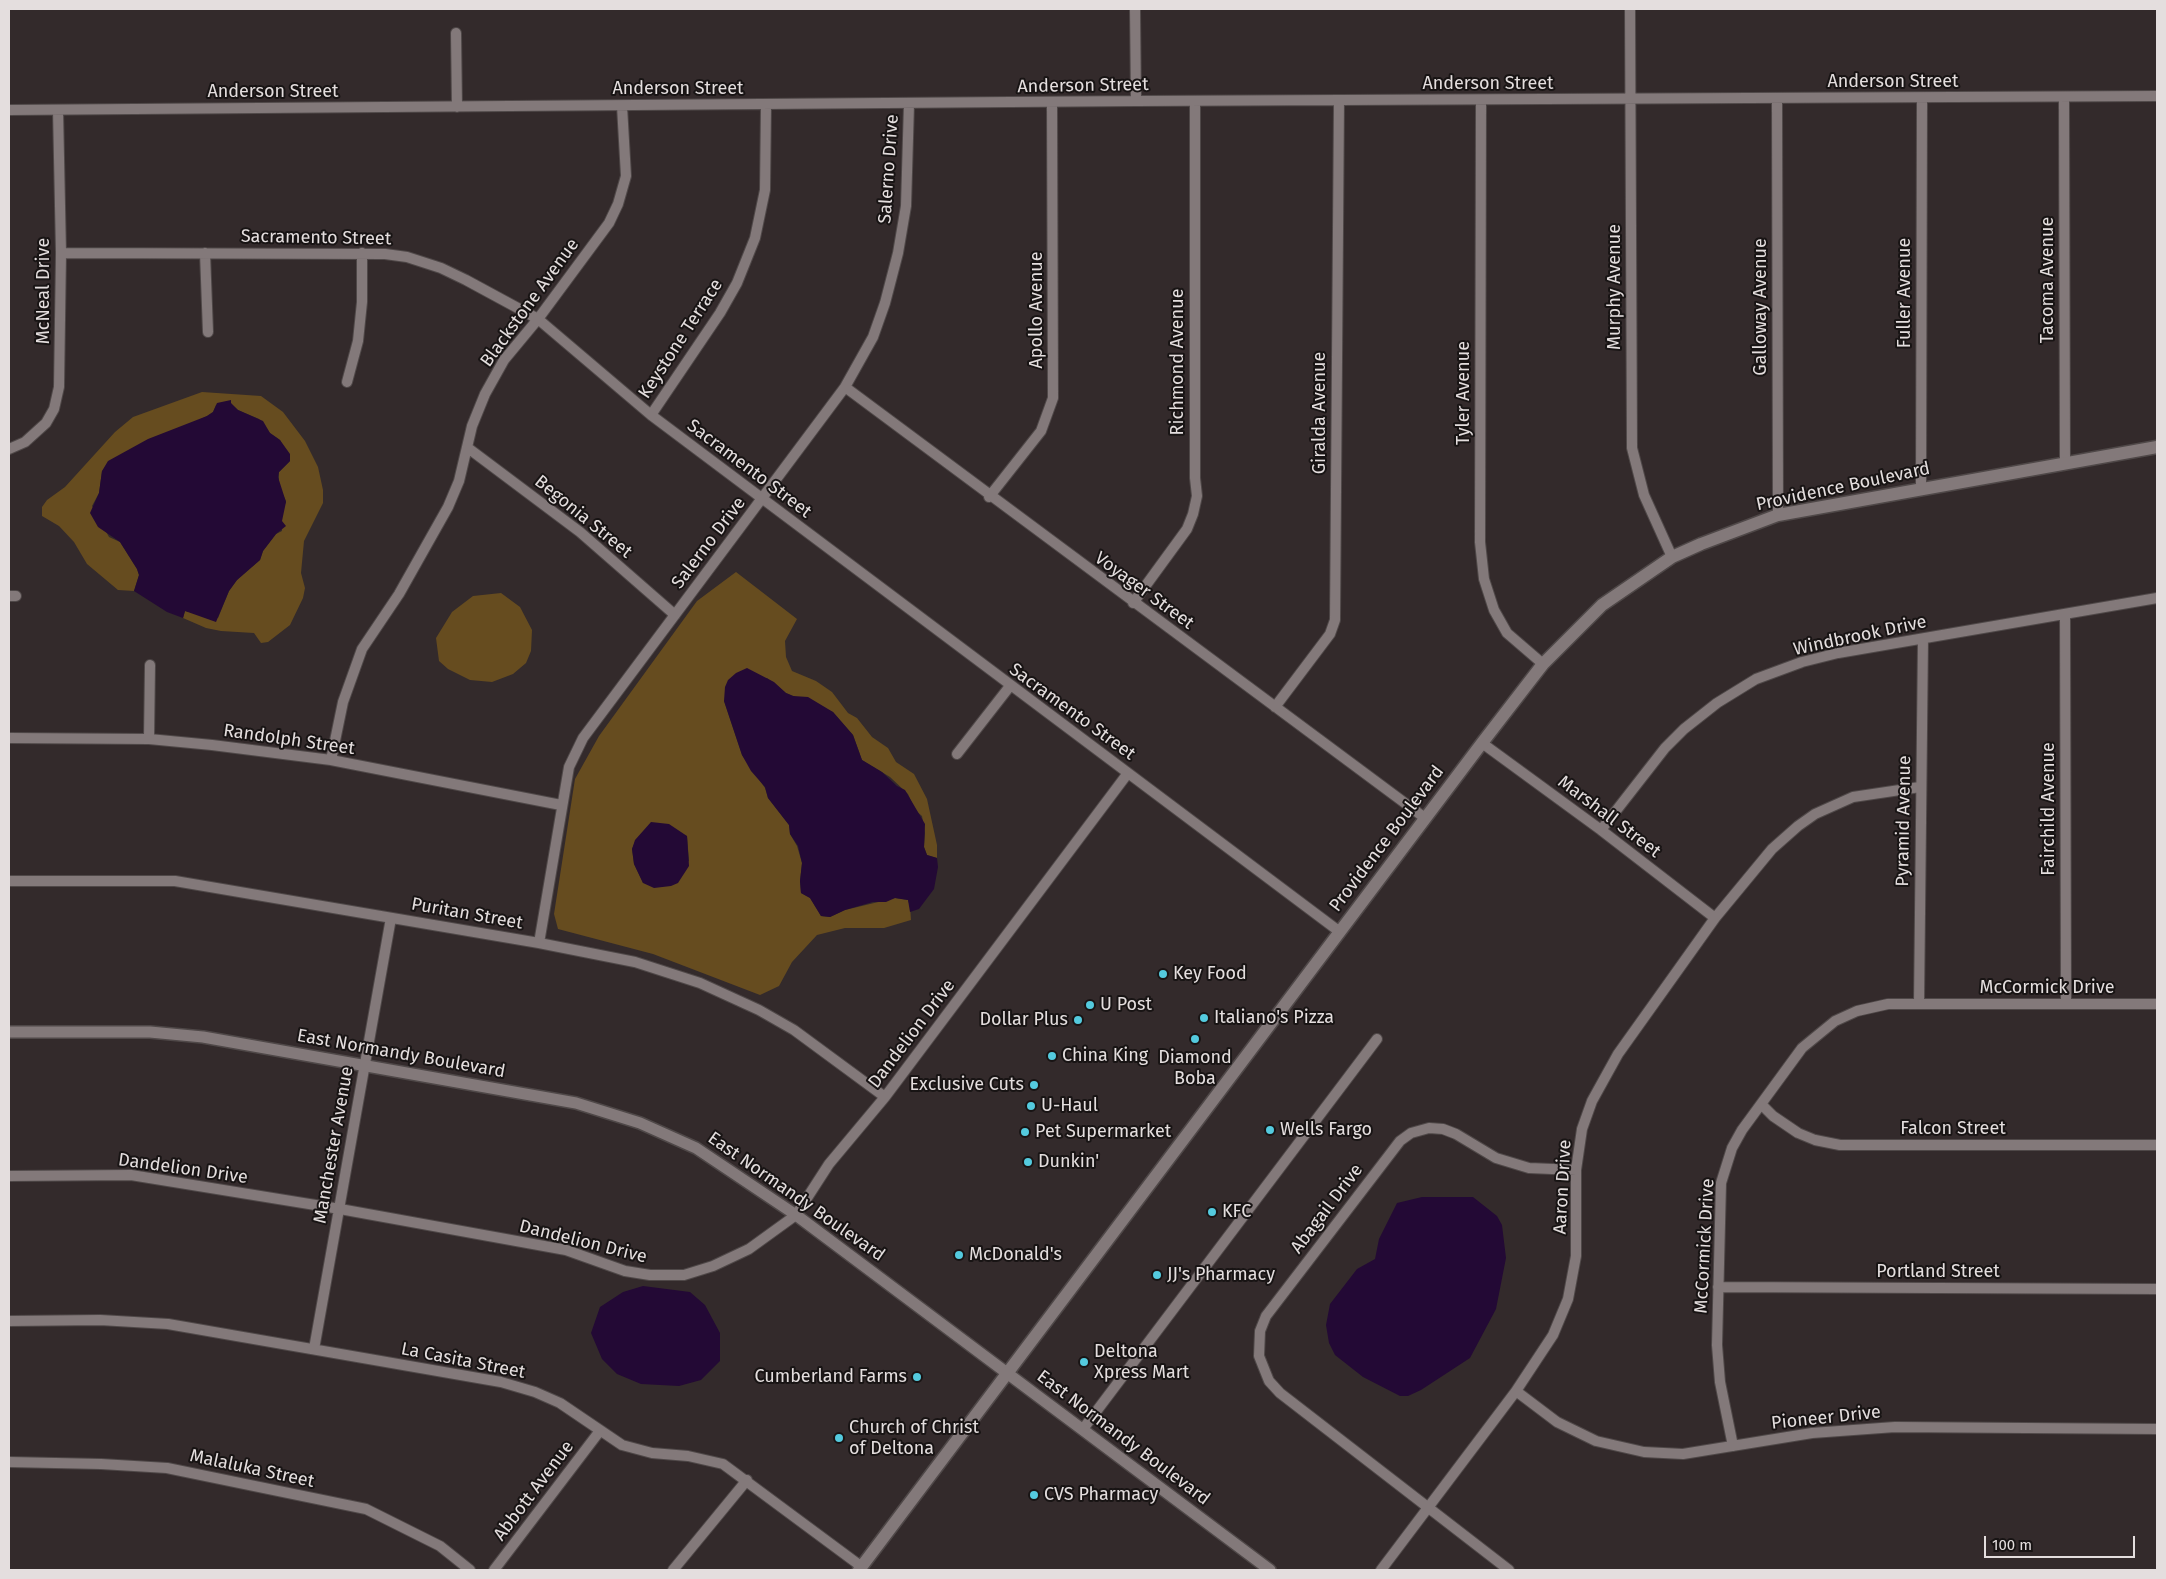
<!DOCTYPE html>
<html>
<head>
<meta charset="utf-8">
<style>
  body { margin:0 }
  #map { position:relative; width:2166px; height:1579px; overflow:hidden; background:#332a2b; font-family:"Fira Sans",sans-serif }
  canvas { display:block }
  .frame { position:absolute; inset:0; border:10px solid #e4dede; pointer-events:none }
  .scale { position:absolute; left:1984px; top:1536px; width:151px; height:22px; box-sizing:border-box; border:2px solid #e4dede; border-top:0; padding-left:6px; font-size:15px; line-height:18px; white-space:nowrap; color:#e4dede; -webkit-text-stroke:4px #181414; paint-order:stroke }
</style>
</head>
<body>
<div id="map">
<canvas width="2166" height="1579"></canvas>
<div class="frame"></div>
<div class="scale">100 m</div>
</div>
<script>
const ctx = document.querySelector('canvas').getContext('2d');
ctx.lineJoin = 'round';
function fill(path, color) { ctx.fillStyle = color; ctx.fill(path, 'evenodd'); }
const poly = rows => new Path2D(rows.map(r => 'M' + r).join(''));
function stroke(path, color, width, dash) { ctx.strokeStyle = color; ctx.lineWidth = width; ctx.lineCap = dash ? 'butt' : 'round'; ctx.setLineDash(dash || []); ctx.stroke(path); }
function write(font, color, halo, rows, align = 'center') {
  ctx.font = font + ' "Fira Sans",sans-serif'; ctx.lineWidth = 4; ctx.setLineDash([]); ctx.textBaseline = 'middle'; ctx.strokeStyle = halo; ctx.fillStyle = color; for (const [text, x, y, turn = 0] of rows) {
    ctx.save(); ctx.translate(x, y); ctx.rotate((+turn || 0) * Math.PI / 180); ctx.textAlign = isNaN(turn) ? turn : align; if (halo) ctx.strokeText(text, 0, 0); ctx.fillText(text, 0, 0); ctx.restore();
  }
}
const green = poly([
  [202,392,261,396,283,412,305,441,318,467,323,490,323,503,304,541,301,573,305,588,303,598,290,625,268,642,261,643,254,633,221,631,206,628,183,618,185,611,218,618,229,591,237,580,260,560,263,551,276,534,282,531,281,516,286,501,279,486,279,472,290,461,280,440,270,433,259,419,238,410,230,403,216,405,213,412,207,416,102,471,99,493,92,506,109,537,120,542,137,569,139,575,134,591,118,590,87,564,74,542,59,526,42,516,42,507,47,500,65,487,115,432,133,417],
  [736,572,797,619,785,641,786,657,792,671,816,681,832,692,848,713,857,718,872,737,888,748,896,762,914,774,927,799,937,845,937,858,927,855,924,847,925,833,922,816,915,810,908,794,890,777,862,760,853,735,833,712,786,693,767,678,724,701,742,755,765,788,768,798,789,825,790,834,797,846,802,863,800,881,801,893,810,898,821,916,830,917,845,910,895,898,908,900,910,906,911,920,884,928,845,928,817,935,792,962,779,986,760,995,653,954,558,929,554,914,575,779,599,736,697,601],
  [648,828,687,836,689,861,643,883,634,864,632,849,636,840],
  [501,593,520,607,532,630,531,651,526,663,513,674,492,682,470,680,448,669,439,661,436,638,452,612,473,596]
]);
const water = poly([
  [231,400,231,403,238,410,263,421,270,433,280,440,290,454,290,461,279,472,278,477,286,502,282,521,286,526,276,534,263,551,260,560,237,580,229,591,216,622,185,611,183,618,167,612,134,591,139,575,137,569,120,542,98,527,90,513,99,493,102,471,108,461,148,439,207,416,213,412,217,403],
  [747,668,774,682,786,693,793,696,808,697,833,712,853,735,862,760,882,772,897,786,905,790,925,824,924,847,927,855,937,858,938,867,934,889,919,909,910,912,908,900,895,898,886,902,873,902,845,910,830,917,821,916,810,898,801,893,800,881,802,863,798,846,790,834,789,825,768,798,765,787,751,771,742,755,724,701,725,687,728,680,736,673],
  [651,822,669,824,687,836,689,866,678,883,671,886,654,888,643,883,634,864,632,849,635,840],
  [1422,1197,1473,1197,1497,1216,1502,1225,1506,1258,1496,1309,1470,1358,1421,1390,1408,1396,1400,1396,1363,1377,1335,1355,1329,1343,1326,1325,1330,1304,1357,1269,1375,1259,1379,1239,1397,1203],
  [643,1286,690,1292,705,1305,720,1333,720,1361,701,1380,679,1386,641,1384,617,1374,602,1359,591,1333,600,1307,623,1292]
]);
const minor = poly([
  [1135,9,1136,101],
  [1630,9,1632,448,1644,495,1672,557],
  [456,33,457,107],
  [2064,98,2065,463],
  [1777,99,1778,515],
  [1481,100,1480,542,1484,579,1494,610,1507,633,1543,664],
  [9,110,1136,101,2157,96],
  [61,253,385,254,407,257,441,268,466,280,538,319,651,415,1340,932],
  [205,253,208,332],
  [347,382,358,341,362,302,362,253],
  [845,387,1425,818],
  [651,415,720,313,737,283,755,238,765,190,766,105],
  [468,448,580,532,675,615],
  [9,449,25,442,46,423,54,409,59,387,61,253,58,110],
  [1921,489,1922,98],
  [989,497,1041,431,1053,398,1052,102],
  [9,596,16,596],
  [1133,603,1187,529,1193,514,1197,496,1195,478,1195,101],
  [2065,614,2066,1004],
  [1275,707,1330,634,1335,620,1339,100],
  [9,738,149,739,212,745,331,760,561,805],
  [149,739,150,665],
  [1482,743,1601,830,1715,918],
  [957,754,1010,686],
  [331,760,343,702,362,649,399,594,448,507,459,481,472,426,485,394,504,360,538,319,609,223,618,204,626,176,622,106],
  [1601,830,1665,748,1684,729,1717,703,1756,679,1802,662,1838,653,2157,598],
  [9,881,175,881,539,943,635,962,700,983,759,1010,794,1030,885,1097],
  [539,943,569,767,583,738,845,387,873,337,885,303,898,253,906,206,909,104],
  [1919,1004,1923,639],
  [1761,1104,1773,1116,1798,1133,1815,1140,1840,1145,2157,1145],
  [9,1176,131,1175,340,1209,566,1250,625,1271,650,1275,684,1275,713,1266,749,1249,796,1215,829,1164,885,1097,1128,773],
  [1718,1287,2157,1289],
  [9,1321,100,1320,168,1324,501,1382,535,1392,560,1403,622,1445,652,1453,688,1456,723,1464,862,1567],
  [314,1349,391,918],
  [1516,1391,1557,1422,1596,1441,1644,1452,1683,1454,1812,1433,1895,1427,2157,1429],
  [1083,1429,1377,1039],
  [1733,1446,1720,1382,1717,1345,1721,1183,1732,1148,1742,1130,1802,1048,1835,1021,1857,1011,1888,1004,2157,1004],
  [9,1462,101,1464,167,1468,366,1509,440,1546,470,1570],
  [494,1570,599,1432],
  [673,1570,747,1480],
  [1381,1570,1516,1391,1553,1335,1568,1299,1576,1256,1576,1170,1582,1129,1592,1101,1618,1054,1715,918,1772,849,1798,826,1815,814,1853,797,1920,787],
  [1509,1570,1280,1393,1269,1381,1259,1356,1260,1331,1266,1316,1400,1141,1411,1133,1429,1128,1443,1129,1456,1134,1496,1158,1529,1168,1576,1170]
]);
const tertiary = poly([
  [9,1032,150,1032,203,1037,576,1103,640,1123,696,1148,796,1215,1270,1570]
]);
const secondary = poly([
  [859,1570,1482,743,1543,664,1602,605,1672,557,1701,544,1778,515,2157,447]
]);
const markers = [
  [1163,974,5,"#54cade"],
  [1090,1005,5,"#54cade"],
  [1204,1018,5,"#54cade"],
  [1078,1020,5,"#54cade"],
  [1195,1039,5,"#54cade"],
  [1052,1056,5,"#54cade"],
  [1034,1085,5,"#54cade"],
  [1031,1106,5,"#54cade"],
  [1270,1130,5,"#54cade"],
  [1025,1132,5,"#54cade"],
  [1028,1162,5,"#54cade"],
  [1212,1212,5,"#54cade"],
  [959,1255,5,"#54cade"],
  [1157,1275,5,"#54cade"],
  [1084,1362,5,"#54cade"],
  [917,1377,5,"#54cade"],
  [839,1438,5,"#54cade"],
  [1034,1495,5,"#54cade"]
];
const streetNames = [
  ["Anderson Street",1893,82],
  ["Anderson Street",1488,84],
  ["Anderson Street",1083,86,-1],
  ["Anderson Street",678,89],
  ["Anderson Street",273,92],
  ["Salerno Drive",889,169,-86],
  ["Sacramento Street",316,238,1],
  ["Tacoma Avenue",2048,280,-90],
  ["Murphy Avenue",1615,287,-90],
  ["McNeal Drive",44,291,-90],
  ["Fuller Avenue",1905,293,-90],
  ["Blackstone Avenue",530,303,-54],
  ["Galloway Avenue",1761,307,-90],
  ["Apollo Avenue",1037,310,-90],
  ["Keystone Terrace",681,339,-57],
  ["Richmond Avenue",1178,362,-90],
  ["Tyler Avenue",1464,393,-90],
  ["Giralda Avenue",1320,413,-90],
  ["Sacramento Street",749,469,37],
  ["Providence Boulevard",1843,487,-12],
  ["Begonia Street",583,517,39],
  ["Salerno Drive",709,543,-53],
  ["Voyager Street",1144,591,36],
  ["Windbrook Drive",1860,636,-12],
  ["Sacramento Street",1072,712,36],
  ["Randolph Street",289,740,8],
  ["Fairchild Avenue",2049,809,-90],
  ["Marshall Street",1609,817,37],
  ["Pyramid Avenue",1904,821,-89],
  ["Providence Boulevard",1387,839,-53],
  ["Puritan Street",467,914,10],
  ["McCormick Drive",2047,988],
  ["Dandelion Drive",912,1034,-53],
  ["East Normandy Boulevard",401,1054,10],
  ["Falcon Street",1953,1129],
  ["Manchester Avenue",334,1145,-80],
  ["Dandelion Drive",183,1169,8],
  ["Aaron Drive",1563,1187,-87],
  ["East Normandy Boulevard",796,1197,35],
  ["Abagail Drive",1327,1209,-53],
  ["Dandelion Drive",583,1242,14],
  ["McCormick Drive",1705,1246,-87],
  ["Portland Street",1938,1272],
  ["La Casita Street",463,1361,11],
  ["Pioneer Drive",1826,1418,-6],
  ["East Normandy Boulevard",1123,1438,37],
  ["Malaluka Street",252,1469,12],
  ["Abbott Avenue",534,1491,-53]
];
const poiNames = [
  ["Key Food",1173,974],
  ["U Post",1100,1005],
  ["Italiano's Pizza",1214,1018],
  ["Dollar Plus",1068,1020,"right"],
  ["China King",1062,1056],
  ["Diamond",1195,1058,"center"],
  ["Boba",1195,1079,"center"],
  ["Exclusive Cuts",1024,1085,"right"],
  ["U-Haul",1041,1106],
  ["Wells Fargo",1280,1130],
  ["Pet Supermarket",1035,1132],
  ["Dunkin'",1038,1162],
  ["KFC",1222,1212],
  ["McDonald's",969,1255],
  ["JJ's Pharmacy",1167,1275],
  ["Deltona",1094,1352],
  ["Xpress Mart",1094,1373],
  ["Cumberland Farms",907,1377,"right"],
  ["Church of Christ",849,1428],
  ["of Deltona",849,1449],
  ["CVS Pharmacy",1044,1495]
];
fill(green, '#664c1f');
fill(water, '#230935');
stroke(minor, '#4f4848', 12);
stroke(tertiary, '#4f4848', 14);
stroke(secondary, '#4f4848', 15);
stroke(minor, '#83797a', 10);
stroke(tertiary, '#83797a', 11);
stroke(secondary, '#83797a', 12);
for (const [x, y, r, color] of markers) { const dot = new Path2D(); dot.arc(x, y, r, 0, 2 * Math.PI); ctx.fillStyle = color; ctx.fill(dot); stroke(dot, '#181414', 2); }
write('18px', '#e4dede', '#181414', streetNames);
write('18px', '#e4dede', '#181414', poiNames, 'left');
</script>
</body>
</html>
